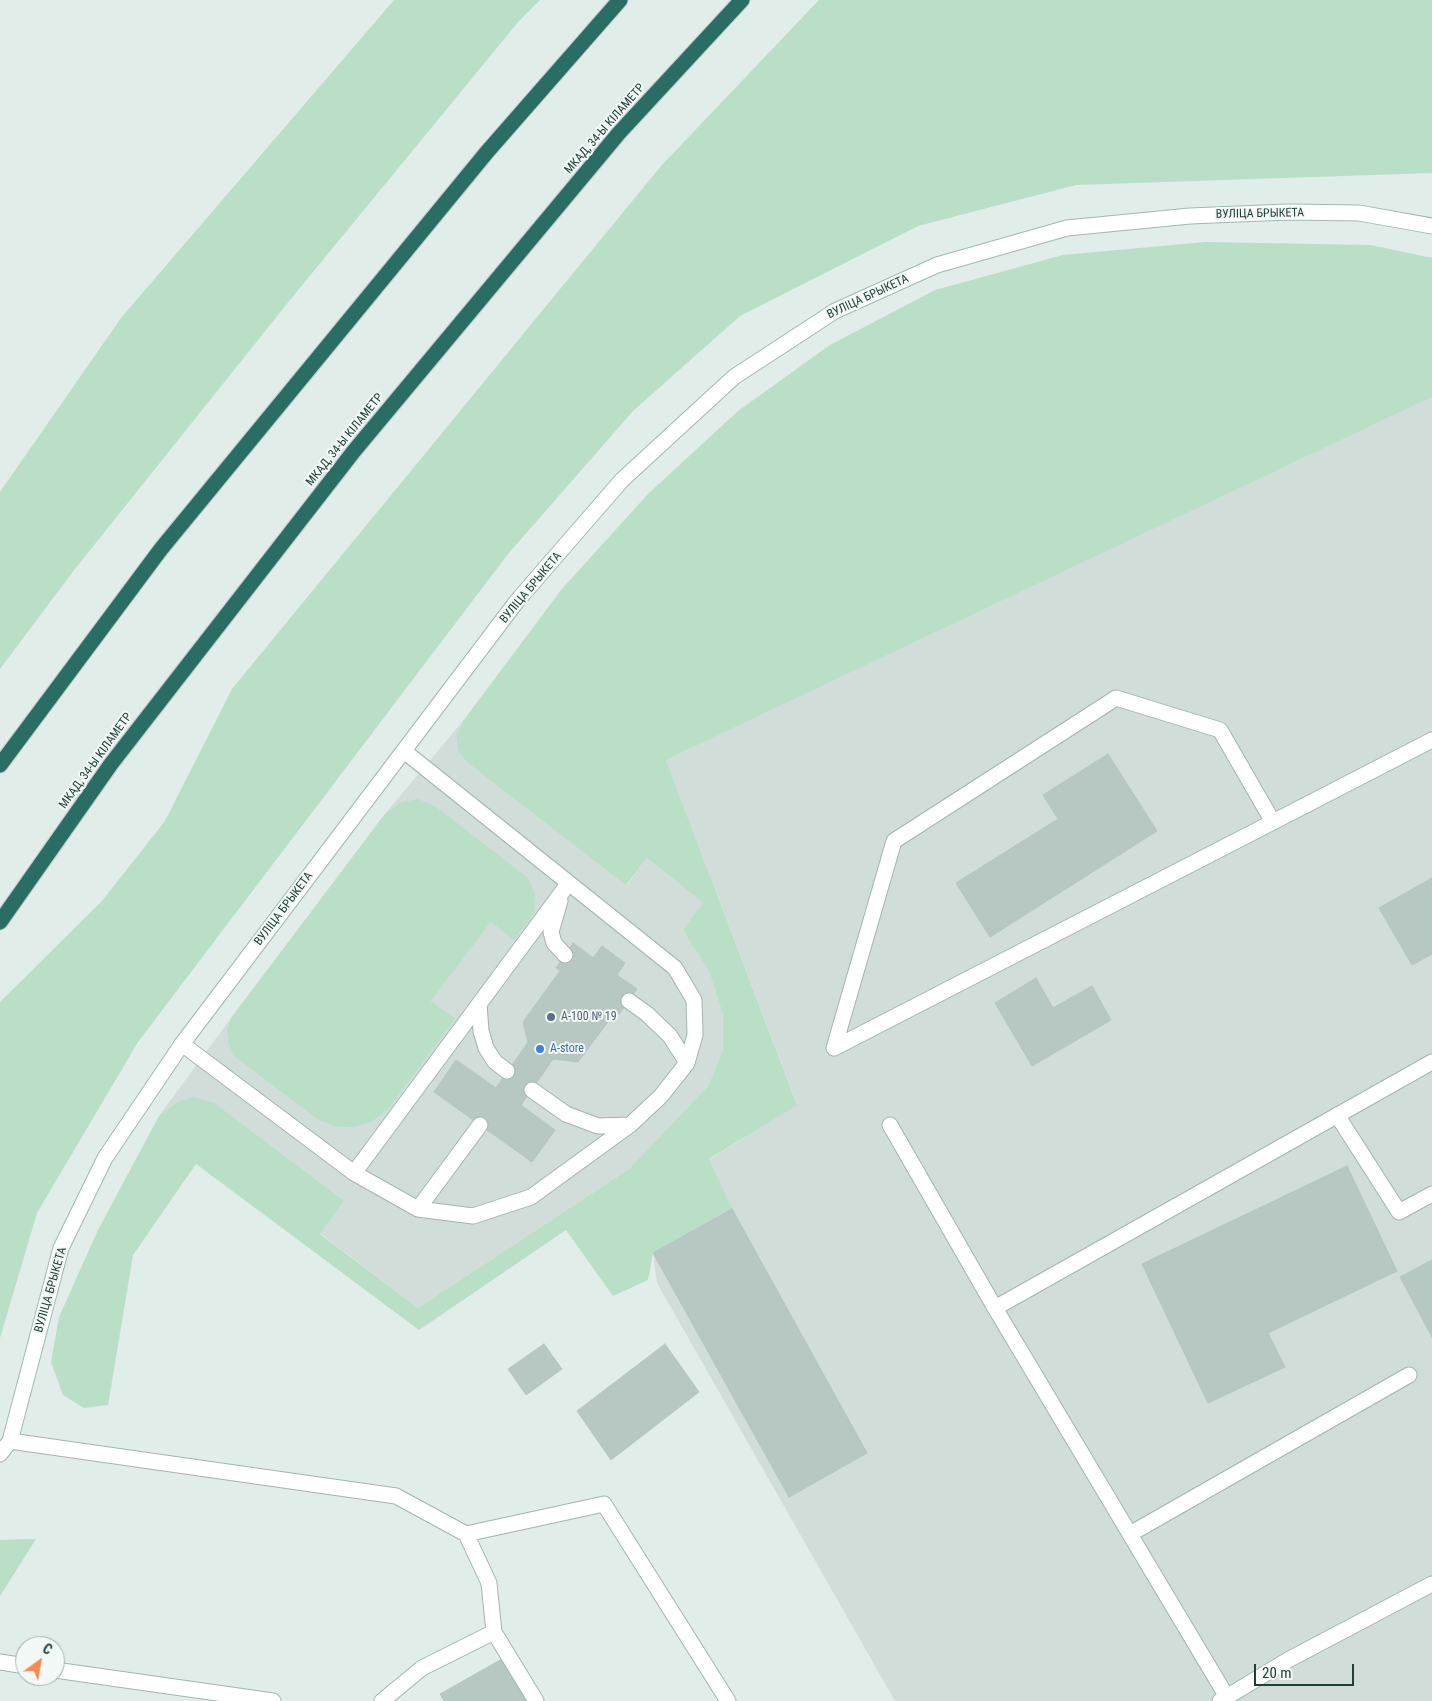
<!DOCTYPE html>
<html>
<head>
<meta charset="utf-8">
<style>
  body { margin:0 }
  #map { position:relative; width:1432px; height:1701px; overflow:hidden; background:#e1ede9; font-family:"Roboto Condensed",sans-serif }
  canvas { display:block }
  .north { position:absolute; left:15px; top:1636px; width:50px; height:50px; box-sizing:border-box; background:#f2f9f6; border:1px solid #9eafaa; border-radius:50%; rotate:32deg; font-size:14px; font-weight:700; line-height:20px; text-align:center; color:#203f39 }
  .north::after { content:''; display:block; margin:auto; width:18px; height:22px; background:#fa8952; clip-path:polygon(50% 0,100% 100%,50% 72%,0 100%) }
  .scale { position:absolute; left:1254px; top:1664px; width:100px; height:22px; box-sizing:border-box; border:2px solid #203f39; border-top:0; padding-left:6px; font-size:15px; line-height:18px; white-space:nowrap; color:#203f39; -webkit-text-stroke:4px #f2f9f6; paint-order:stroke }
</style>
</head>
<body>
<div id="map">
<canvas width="1432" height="1701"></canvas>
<div class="north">С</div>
<div class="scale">20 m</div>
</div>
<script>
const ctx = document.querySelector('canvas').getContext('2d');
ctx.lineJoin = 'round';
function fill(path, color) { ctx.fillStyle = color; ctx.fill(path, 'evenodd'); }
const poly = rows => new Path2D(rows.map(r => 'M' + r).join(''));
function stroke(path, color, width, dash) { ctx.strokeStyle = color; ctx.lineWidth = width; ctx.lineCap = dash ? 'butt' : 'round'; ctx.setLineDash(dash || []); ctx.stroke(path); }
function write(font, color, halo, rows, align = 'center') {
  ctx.font = font + ' "Roboto Condensed",sans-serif'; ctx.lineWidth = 4; ctx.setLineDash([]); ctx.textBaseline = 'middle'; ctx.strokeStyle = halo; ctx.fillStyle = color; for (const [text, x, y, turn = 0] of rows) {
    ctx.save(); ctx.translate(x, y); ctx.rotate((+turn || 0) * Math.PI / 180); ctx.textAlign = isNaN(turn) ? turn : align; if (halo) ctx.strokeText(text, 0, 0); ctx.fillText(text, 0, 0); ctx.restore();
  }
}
const built = poly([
  [1432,397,1432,1701,895,1701,657,1283,653,1253,731,1209,709,1160,797,1104,666,760],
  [463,721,456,736,458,750,627,885,647,858,703,903,684,930,709,971,723,1015,723,1050,708,1086,629,1169,418,1308,320,1233,344,1201,177,1102,159,1116,231,1018,227,1029,373,1121,389,1108,454,1019,431,1001,491,922,399,803,384,815]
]);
const green = poly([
  [394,0,540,0,519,21,290,300,71,574,0,669,0,492,121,318],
  [819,0,1432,0,1432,173,1076,185,918,226,740,316,633,411,508,554,138,1042,37,1213,0,1338,0,1002,102,901,165,821,232,689,661,166],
  [1205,242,1371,245,1432,258,1432,397,666,760,797,1105,709,1159,732,1209,653,1253,648,1280,613,1296,566,1230,419,1330,196,1164,133,1255,108,1405,84,1408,63,1395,51,1362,59,1317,98,1230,159,1116,177,1102,194,1097,214,1103,344,1201,320,1234,418,1308,629,1169,708,1086,723,1050,723,1015,709,971,683,930,703,903,647,858,626,885,467,762,458,750,456,736,463,721,561,590,648,494,738,411,830,345,935,290,1063,255],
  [418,799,436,807,528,878,535,894,534,913,514,940,491,922,431,1001,455,1019,389,1108,373,1121,355,1127,338,1127,319,1120,233,1055,229,1044,227,1029,231,1018,384,815,399,803],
  [36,1539,0,1596,0,1540]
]);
const building = poly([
  [1108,754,1157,831,990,937,956,883,1058,819,1043,795,1108,754],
  [1432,878,1432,954,1412,965,1379,908,1432,878],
  [573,943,593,958,602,946,625,963,617,975,637,989,619,1014,616,1011,578,1062,553,1059,528,1042,523,1022,560,971,556,968,573,943],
  [1036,978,1053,1008,1092,986,1111,1020,1032,1066,995,1003,1036,978],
  [528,1042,553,1059,521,1105,555,1130,532,1162,434,1092,456,1060,496,1088,528,1042],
  [1347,1166,1397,1271,1268,1333,1285,1367,1208,1403,1142,1264,1347,1166],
  [732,1209,867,1453,789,1497,653,1253,732,1209],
  [1432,1260,1432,1337,1400,1277,1432,1260],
  [544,1344,562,1369,526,1395,508,1369,544,1344],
  [665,1344,699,1392,611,1460,577,1411,665,1344],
  [502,1659,526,1701,444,1701,440,1694,502,1659]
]);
const lane = poly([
  [1273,822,1220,730,1116,698,894,841,834,1048,1273,822,1432,740],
  [560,901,551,932,554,943,565,955],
  [629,1001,647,1014,670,1036,687,1063],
  [479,1004,481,1031,486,1048,495,1062,507,1071],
  [182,1044,354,1173,418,1209,473,1216,531,1197,630,1125,661,1096,687,1063,695,1035,694,1000,675,968,404,751],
  [532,1090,566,1114,598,1126,630,1125],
  [1337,1115,1399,1212,1432,1194],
  [890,1125,995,1308],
  [354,1173,568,884],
  [418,1209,480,1125],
  [10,1441,396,1496,466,1534,489,1583,494,1632,422,1668,382,1701],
  [466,1534,604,1504,728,1701],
  [1130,1534,1409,1375],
  [494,1632,536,1701],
  [0,1662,25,1666],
  [55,1670,273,1701],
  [1227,1697,995,1308,1432,1062],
  [1220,1701,1288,1660,1432,1584]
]);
const secondary = poly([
  [0,1454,10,1441,61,1248,105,1158,182,1044,517,601,622,480,734,377,835,311,937,265,1067,228,1190,216,1288,212,1359,213,1432,226]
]);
const highway = poly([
  [0,765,161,549,487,152,620,0],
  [0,922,111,764,354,451,619,133,742,0]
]);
const markers = [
  [551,1017,5,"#5c6f8a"],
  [540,1049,5,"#3f7fe0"]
];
const streetNames = [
  ["МКАД, 34-Ы КІЛАМЕТР",605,129,-49],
  ["ВУЛІЦА БРЫКЕТА",1260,214,-1],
  ["ВУЛІЦА БРЫКЕТА",868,297,-25],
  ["МКАД, 34-Ы КІЛАМЕТР",345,440,-51],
  ["ВУЛІЦА БРЫКЕТА",531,588,-50],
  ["МКАД, 34-Ы КІЛАМЕТР",96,761,-54],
  ["ВУЛІЦА БРЫКЕТА",284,909,-53],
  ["ВУЛІЦА БРЫКЕТА",51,1290,-74]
];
const serviceNames = [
  ["А-100 № 19",561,1017]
];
const shopNames = [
  ["А-store",550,1049]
];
fill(built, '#d0ddd8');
fill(green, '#b9dfc6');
fill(building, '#b7c8c2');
stroke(building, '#b3c7c0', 1);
stroke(lane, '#a3b5b1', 17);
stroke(secondary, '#9fb9b2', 17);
stroke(highway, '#c1c9c8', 17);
stroke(lane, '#fff', 15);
stroke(secondary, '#fff', 15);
stroke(highway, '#2a6d65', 15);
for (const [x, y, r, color] of markers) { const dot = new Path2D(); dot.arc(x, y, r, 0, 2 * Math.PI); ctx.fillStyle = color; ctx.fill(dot); stroke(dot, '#f2f9f6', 2); }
write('12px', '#203f39', '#f2f9f6', streetNames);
write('12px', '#4e5e75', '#f2f9f6', serviceNames, 'left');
write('12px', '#366cbe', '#f2f9f6', shopNames, 'left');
</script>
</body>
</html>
